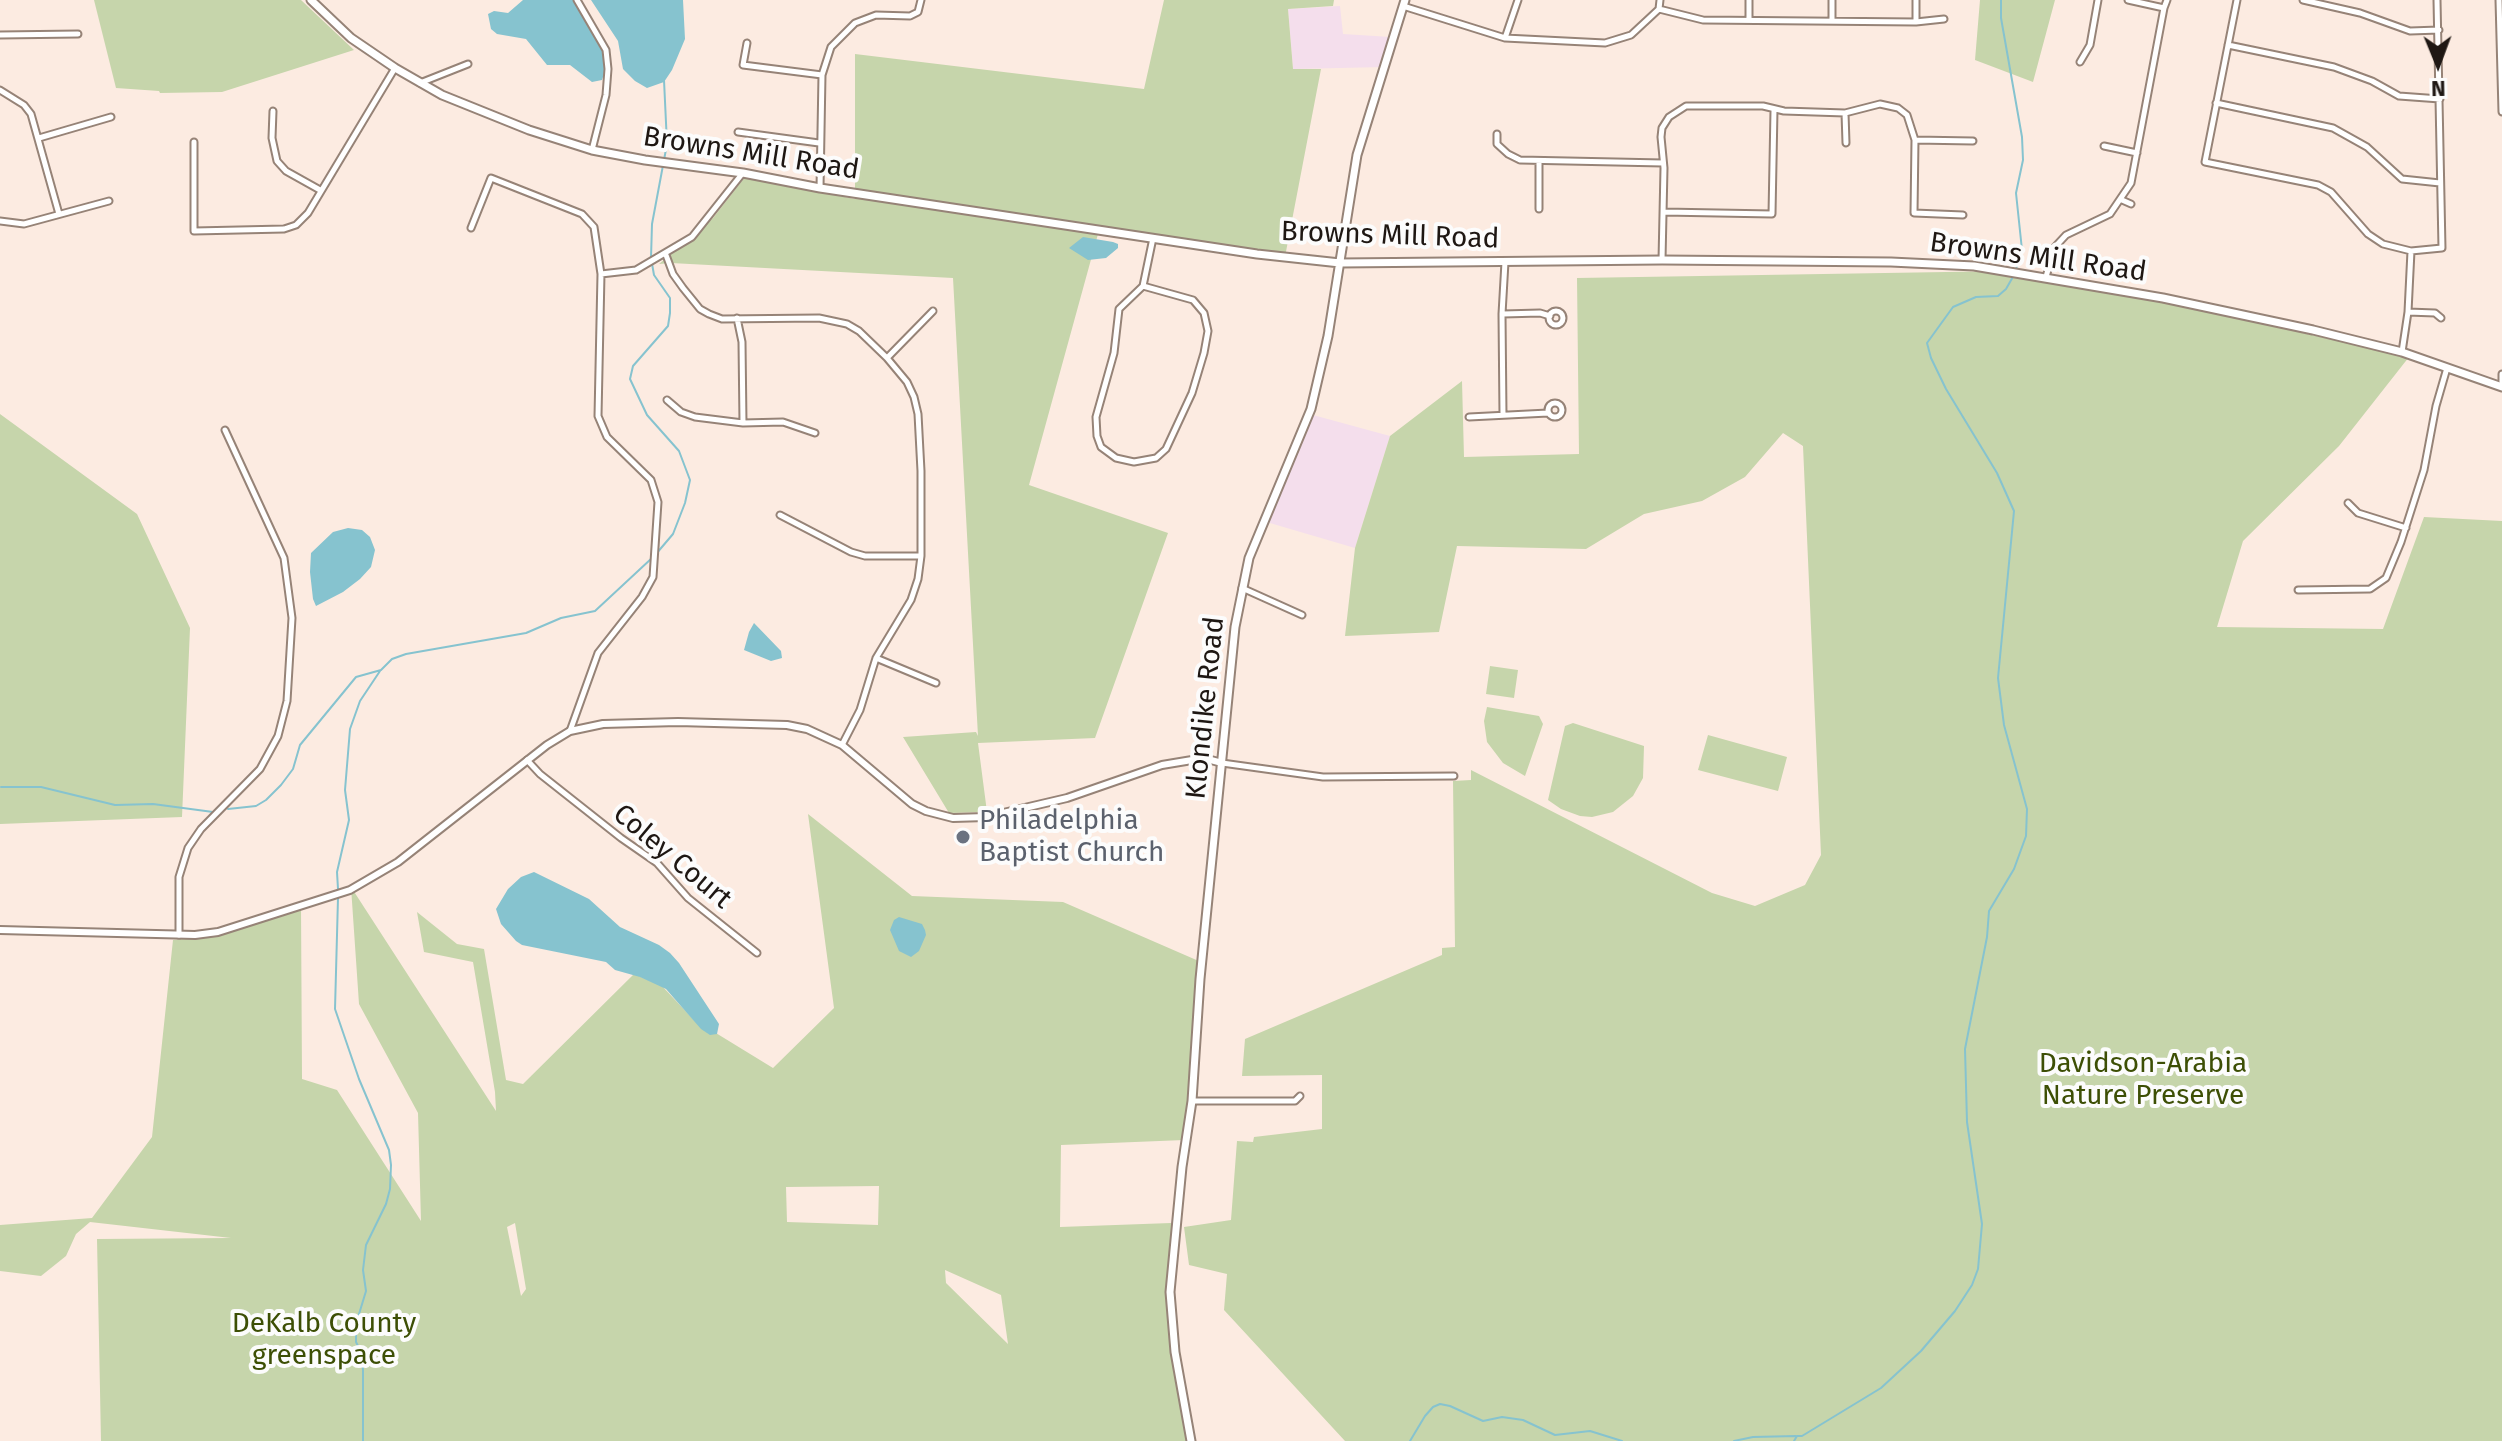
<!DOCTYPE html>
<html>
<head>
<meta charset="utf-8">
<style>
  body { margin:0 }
  #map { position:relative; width:2502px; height:1441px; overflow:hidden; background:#fcebe1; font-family:"Fira Sans",sans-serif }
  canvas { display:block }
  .north { position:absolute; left:2398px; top:24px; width:80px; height:80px; -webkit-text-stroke:6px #fcfcfc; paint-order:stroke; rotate:179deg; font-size:22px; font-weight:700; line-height:32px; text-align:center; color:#1e1713 }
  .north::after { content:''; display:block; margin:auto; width:28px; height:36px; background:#1e1713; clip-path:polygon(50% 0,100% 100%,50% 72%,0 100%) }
</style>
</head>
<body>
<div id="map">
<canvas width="2502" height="1441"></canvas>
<div class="north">N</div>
</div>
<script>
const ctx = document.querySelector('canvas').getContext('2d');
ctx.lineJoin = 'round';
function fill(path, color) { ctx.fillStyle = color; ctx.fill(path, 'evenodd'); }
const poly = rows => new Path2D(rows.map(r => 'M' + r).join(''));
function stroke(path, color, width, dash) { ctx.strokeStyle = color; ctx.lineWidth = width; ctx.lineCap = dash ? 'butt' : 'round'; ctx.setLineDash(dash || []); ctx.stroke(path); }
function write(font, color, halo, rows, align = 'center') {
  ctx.font = font + ' "Fira Sans",sans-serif'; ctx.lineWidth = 8; ctx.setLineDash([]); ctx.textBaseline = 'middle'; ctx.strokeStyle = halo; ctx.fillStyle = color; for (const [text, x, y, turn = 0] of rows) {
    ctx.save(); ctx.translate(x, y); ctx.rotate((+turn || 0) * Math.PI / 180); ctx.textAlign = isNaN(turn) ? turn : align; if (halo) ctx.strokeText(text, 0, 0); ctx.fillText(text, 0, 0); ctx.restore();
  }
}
const commercial = poly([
  [1340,6,1343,34,1391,37,1385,67,1293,69,1288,9],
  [1313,415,1390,436,1355,548,1263,521,1282,472]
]);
const green = poly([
  [94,0,301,0,354,50,222,92,160,93,159,91,116,88],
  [1164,0,1334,0,1333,6,1288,9,1293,69,1321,69,1284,262,1098,234,1029,485,1168,533,1095,738,978,743,987,812,949,813,903,737,976,732,978,736,953,278,671,263,659,264,713,218,745,177,855,199,855,54,1144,89],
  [1980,0,2055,0,2033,82,1975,60],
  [2008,271,2136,295,2409,357,2339,446,2243,541,2217,627,2383,629,2424,517,2502,521,2502,1441,1345,1441,1224,1310,1227,1274,1189,1265,1184,1227,1231,1220,1237,1141,1253,1142,1254,1137,1322,1129,1322,1075,1242,1076,1245,1039,1442,955,1442,948,1455,947,1453,781,1471,780,1471,770,1712,893,1755,906,1805,885,1821,855,1803,446,1783,433,1745,477,1702,501,1644,514,1586,549,1457,546,1439,632,1345,636,1355,548,1390,436,1462,381,1464,457,1579,454,1577,278],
  [0,414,137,514,190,628,182,817,0,824],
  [1490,666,1518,670,1514,698,1486,694],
  [1487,707,1539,716,1543,724,1525,776,1503,763,1487,742,1484,721],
  [1573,723,1644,746,1643,778,1633,796,1613,812,1592,817,1580,816,1561,809,1548,800,1565,726],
  [1708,735,1787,757,1778,791,1698,770],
  [808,814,912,896,1063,902,1201,962,1184,1140,1061,1145,1060,1227,1171,1223,1173,1346,1192,1441,101,1441,97,1239,231,1238,90,1222,76,1234,66,1256,41,1276,0,1271,0,1225,92,1218,152,1137,173,940,213,935,301,906,302,1079,337,1090,421,1221,418,1113,359,1004,351,887,496,1111,495,1092,473,962,424,952,417,912,457,944,484,949,506,1080,523,1084,634,974,662,986,693,1019,773,1068,834,1008],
  [879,1186,878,1225,787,1222,786,1187],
  [515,1223,526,1289,521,1296,507,1227],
  [945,1270,1001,1295,1008,1344,946,1283]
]);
const water = poly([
  [523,0,574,0,597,37,604,53,605,71,602,80,592,82,570,65,547,65,526,39,497,34,491,29,488,14,494,11,508,13],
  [591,0,683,0,685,39,672,70,664,82,647,88,635,81,623,69,618,41],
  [1083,237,1113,242,1118,244,1118,248,1106,258,1088,260,1069,248],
  [348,528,362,530,370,537,375,550,371,567,360,579,343,592,316,606,313,599,310,572,311,553,333,532],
  [754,623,781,651,782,658,771,661,744,650,749,632],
  [534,872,589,899,620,927,659,945,670,953,679,963,719,1024,717,1034,710,1035,701,1029,666,989,640,977,615,970,606,962,522,945,516,941,501,924,496,909,508,889,521,877],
  [899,917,922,924,925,930,926,935,919,951,911,957,899,951,890,930,894,920]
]);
const stream = poly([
  [2001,0,2001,18,2022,137,2023,160,2016,193,2022,250,2016,269],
  [656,554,673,534,685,503,690,480,679,451,647,415,630,379,633,366,668,326,670,313,670,298,654,275,651,258,652,224,667,144,664,80],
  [1,787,41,787,115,805,153,804,213,812],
  [228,809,256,806,266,800,281,785,293,769,300,745,356,677,381,670,392,659,406,654,526,633,561,618,595,611,652,558],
  [338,889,337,872,349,820,345,790,350,729,360,701,380,671],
  [338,898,335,1009,359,1079,389,1150,391,1165,390,1189,386,1204,366,1245,363,1270,366,1291,356,1324,356,1342,361,1352,363,1370,363,1441],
  [1410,1441,1425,1416,1433,1407,1440,1404,1450,1406,1483,1421,1502,1417,1523,1420,1555,1435,1590,1431,1622,1441],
  [1734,1441,1753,1437,1796,1436],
  [1794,1441,1797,1436,1802,1436,1881,1388,1921,1351,1955,1311,1972,1285,1978,1269,1982,1224,1967,1122,1965,1049,1987,937,1989,911,2014,869,2026,836,2027,809,2004,725,1998,678,2014,511,1997,473,1946,389,1931,358,1927,343,1953,307,1976,297,1998,296,2006,289,2014,275]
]);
const minor = poly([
  [577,0,606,50,608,69,606,95,592,150],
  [1832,0,1832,20],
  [2128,0,2164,8],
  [2237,0,2205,162,2318,185,2331,192,2368,234,2383,244,2411,251,2442,248,2437,0],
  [2303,0,2360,13,2410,31,2439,30],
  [2499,0,2502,112],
  [1403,6,1505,38,1605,43,1631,35,1659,9,1660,0],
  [1659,9,1703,20,1916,22,1944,19],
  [1749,19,1749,0],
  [1916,22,1916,0],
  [0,35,78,34],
  [1505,38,1518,0],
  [747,43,743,65,822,75],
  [2228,45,2334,67,2372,81,2399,96,2440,99],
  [2080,62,2090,45,2098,0],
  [420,83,468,64],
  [0,90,24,105,31,114,59,214],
  [2216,103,2333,128,2367,147,2402,179,2440,183],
  [273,111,272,138,277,161,286,171,320,190],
  [1845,113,1846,143],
  [738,132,819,143],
  [1497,134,1497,144,1508,154,1520,160,1663,163],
  [39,138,111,117],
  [1915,140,1973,141],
  [194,142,194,231,284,229,296,225,308,213,395,68],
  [2104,146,2137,153],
  [820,188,822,75,831,47,855,23,876,15,910,16,918,12,921,0],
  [2122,200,2131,204],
  [1539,209,1539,161],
  [1664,212,1772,214,1774,110],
  [0,221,24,224,109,201],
  [471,228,491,178,582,214,594,227,601,274,598,416,607,437,651,480,658,502,653,577,642,597,598,653,570,731],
  [666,255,673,274,683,288,700,309,709,314,722,319,819,318,847,324,859,331,887,358,907,382,914,397,918,414,921,471,921,556,918,579,911,600,876,658,860,710,842,745],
  [1662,260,1664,168,1661,137,1662,128,1669,117,1686,106,1763,106,1784,111,1845,113,1880,104,1898,108,1907,115,1915,140,1914,213,1963,215],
  [601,274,636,270,692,237,742,174],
  [2046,277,2054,248,2066,235,2110,214,2131,183,2164,8,2167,0],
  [1143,286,1193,300,1204,313,1208,331,1204,353,1192,393,1166,449,1156,458,1134,462,1116,458,1101,447,1097,436,1096,417,1114,353,1119,309,1143,286,1153,238],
  '1549 318a7 7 0 1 1 14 0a7 7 0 1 1-14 0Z',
  [2408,312,2435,313,2441,318],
  [1503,314,1540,313,1550,316],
  [737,318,742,342,743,423],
  [2402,352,2408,312,2411,251],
  [887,358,933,311],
  [2502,387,2502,374],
  [667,400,681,412,695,417,743,423,783,422,815,433],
  '1548 410a7 7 0 1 1 14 0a7 7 0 1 1-14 0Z',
  [1503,415,1502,314,1505,262],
  [1469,417,1548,413],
  [2348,503,2358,513,2406,528],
  [780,515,851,552,865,556,921,556],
  [1242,588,1302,615],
  [2298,590,2370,589,2386,578,2401,542,2424,470,2436,406,2447,368],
  [876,658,936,683],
  [527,760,540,774,621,838,657,863,688,898,757,953],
  [1222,763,1323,777,1454,776],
  [179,935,179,877,188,848,201,829,260,769,278,736,287,701,292,618,284,558,225,430],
  [1192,1101,1295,1101,1300,1096]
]);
const tertiary = poly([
  [0,930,195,935,218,932,350,890,398,862,547,745,570,731,603,724,678,722,787,725,807,729,842,745,912,804,926,811,953,818,986,817,1067,798,1162,765,1192,760,1211,760,1222,763]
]);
const secondary = poly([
  [311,0,351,38,395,68,442,95,529,130,592,150,645,160,743,173,820,188,1257,254,1340,263,1662,260,1891,262,1974,266,2163,298,2313,330,2402,352,2502,387],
  [1191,1441,1175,1352,1170,1292,1182,1167,1192,1101,1200,979,1235,627,1249,558,1311,409,1328,336,1357,155,1405,0]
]);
const markers = [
  [963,837,8,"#6b7280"]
];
const streetNames = [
  ["Browns Mill Road",751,154,9],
  ["Browns Mill Road",1390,236,2],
  ["Browns Mill Road",2038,258,8],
  ["Klondike Road",1206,708,-84],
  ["Coley Court",672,857,40]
];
const worshipNames = [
  ["Philadelphia",979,821],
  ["Baptist Church",979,853]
];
const parkNames = [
  ["Davidson-Arabia",2143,1064],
  ["Nature Preserve",2143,1096],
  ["DeKalb County",324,1324],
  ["greenspace",324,1356]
];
fill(commercial, '#f4deec');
fill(green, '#c6d5ab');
fill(water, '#86c3cf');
stroke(stream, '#86c3cf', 2);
stroke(minor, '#968377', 9);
stroke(tertiary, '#968377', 10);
stroke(secondary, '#968377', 11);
stroke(minor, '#fff', 5);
stroke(tertiary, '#fff', 6);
stroke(secondary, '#fff', 7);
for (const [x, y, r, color] of markers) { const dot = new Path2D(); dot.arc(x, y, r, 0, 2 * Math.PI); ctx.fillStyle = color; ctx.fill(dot); stroke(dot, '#fcfcfc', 3); }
write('28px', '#1e1713', '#fcfcfc', streetNames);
write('28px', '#5b616d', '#fcfcfc', worshipNames, 'left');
write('28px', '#3d4f05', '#fcfcfc', parkNames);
</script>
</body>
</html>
